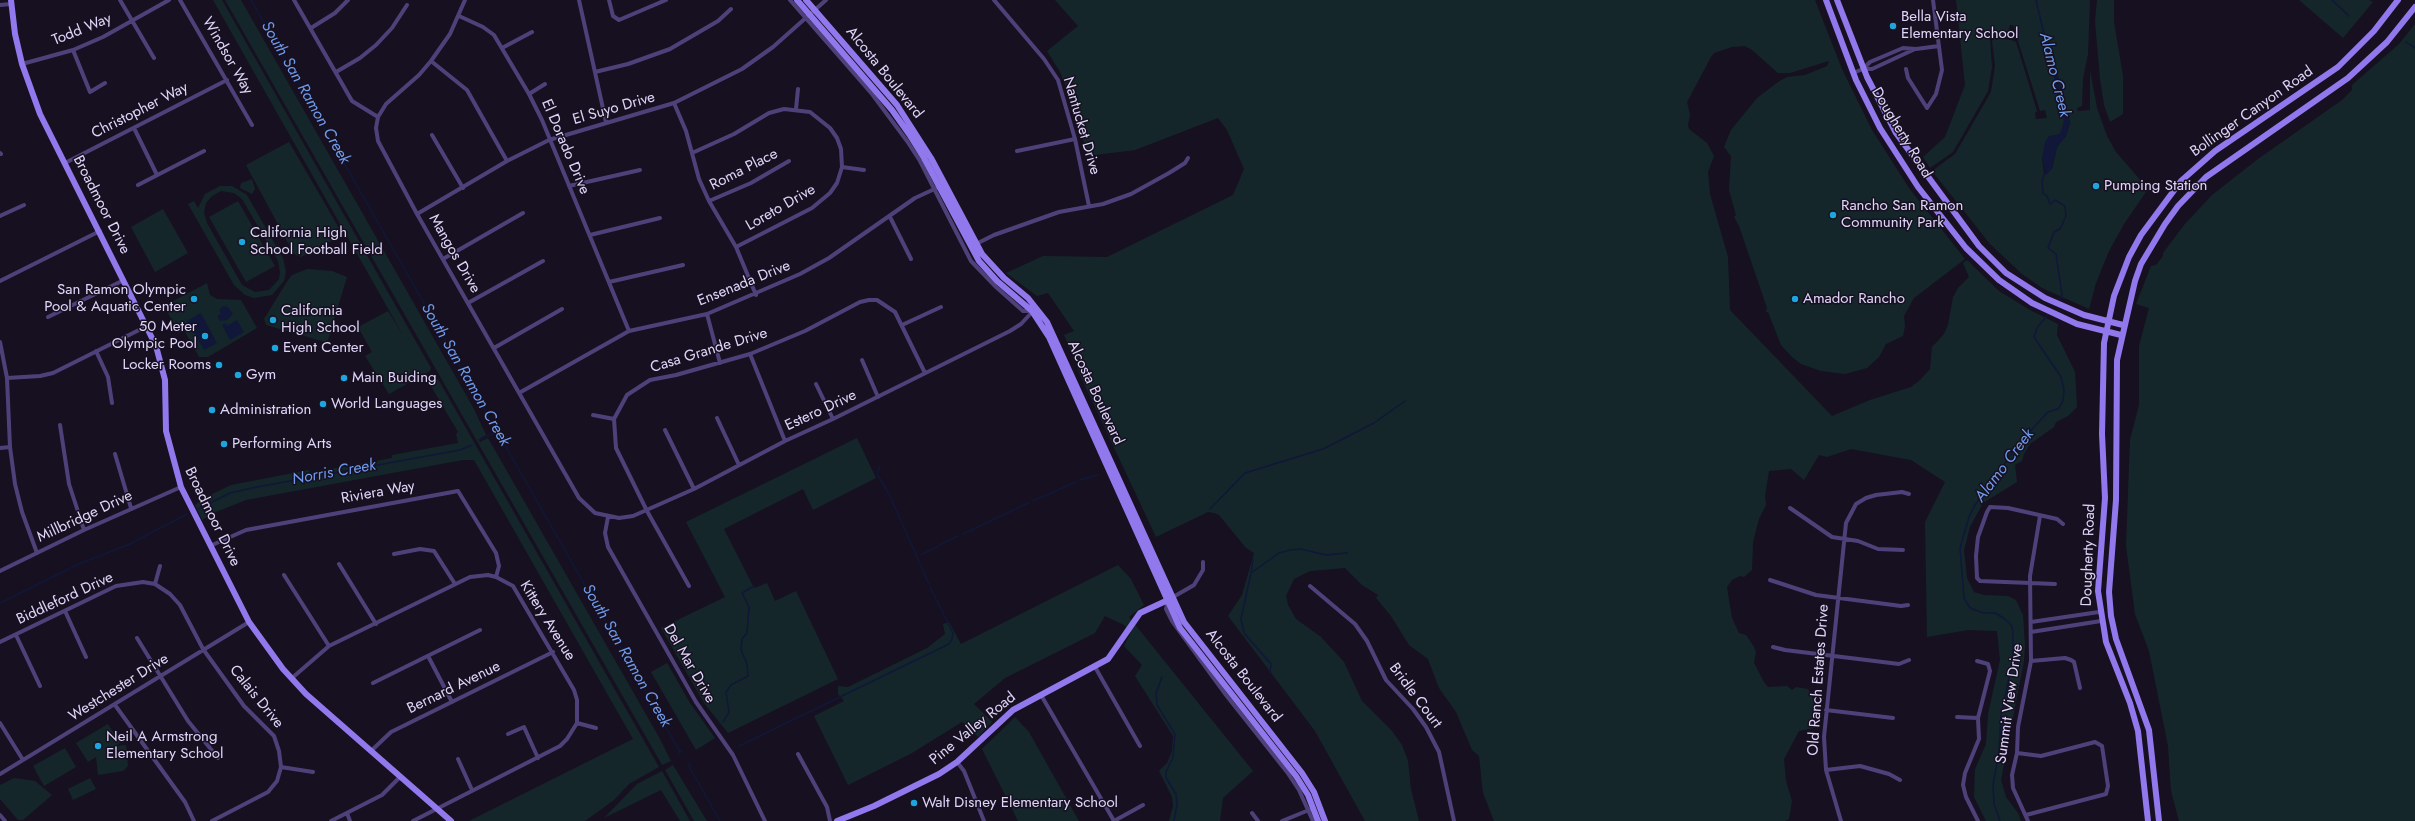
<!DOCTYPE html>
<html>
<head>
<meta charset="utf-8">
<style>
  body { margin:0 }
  canvas { display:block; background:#161020 }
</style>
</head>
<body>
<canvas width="2415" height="821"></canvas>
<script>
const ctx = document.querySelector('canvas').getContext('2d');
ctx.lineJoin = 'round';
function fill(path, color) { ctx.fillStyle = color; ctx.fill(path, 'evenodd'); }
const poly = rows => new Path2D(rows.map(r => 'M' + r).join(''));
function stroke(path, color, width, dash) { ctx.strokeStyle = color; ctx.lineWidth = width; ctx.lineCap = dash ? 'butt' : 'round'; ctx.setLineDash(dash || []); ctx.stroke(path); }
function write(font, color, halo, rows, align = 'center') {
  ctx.font = font + ' Jost,sans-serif'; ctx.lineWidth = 3; ctx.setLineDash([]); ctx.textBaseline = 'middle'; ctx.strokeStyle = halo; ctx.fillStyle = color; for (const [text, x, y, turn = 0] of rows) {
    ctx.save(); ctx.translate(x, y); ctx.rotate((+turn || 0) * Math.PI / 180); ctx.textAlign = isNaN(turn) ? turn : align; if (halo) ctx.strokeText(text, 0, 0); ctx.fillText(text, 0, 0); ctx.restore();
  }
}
const green = poly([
  [213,0,222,0,431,368,430,371,389,394,365,356,372,352,358,327,388,311,403,335],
  [225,0,241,0,474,409,486,435,479,439,480,442,488,438,660,739,671,761,662,765],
  [1055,0,1815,0,1842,69,1872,130,1909,188,1965,259,1914,298,1904,316,1905,326,1903,336,1886,344,1879,357,1867,368,1845,374,1821,371,1801,364,1792,357,1781,345,1768,312,1766,312,1767,308,1739,226,1734,217,1736,215,1729,190,1731,156,1724,147,1731,130,1757,98,1778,82,1787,77,1805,75,1827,66,1829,61,1790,73,1778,73,1752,50,1745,46,1732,47,1714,53,1711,57,1687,102,1690,115,1688,125,1689,129,1707,143,1714,156,1708,172,1710,194,1728,257,1730,310,1832,416,1870,400,1911,387,1920,380,1930,369,1932,347,1944,334,1948,325,1953,297,1958,288,1969,277,1963,263,1967,260,1999,291,2030,310,2058,324,2057,335,2075,372,2077,407,2068,416,2056,422,2054,427,2030,444,2024,454,2022,461,2015,465,2017,482,1983,503,1970,527,1964,550,1967,578,1974,592,1984,595,2008,596,2016,600,2023,615,2025,645,2024,661,2001,780,2006,797,2018,813,2021,821,1986,821,1974,797,1975,769,1986,744,1988,714,2000,660,1997,631,1968,630,1927,637,1925,522,1945,482,1911,460,1851,449,1827,457,1819,455,1804,480,1791,469,1769,471,1765,496,1766,505,1759,519,1753,542,1752,570,1744,577,1740,576,1732,580,1727,587,1732,618,1739,633,1746,635,1754,647,1756,652,1754,663,1764,682,1768,687,1787,686,1792,690,1796,687,1808,689,1815,703,1812,714,1814,728,1799,731,1784,759,1786,781,1792,801,1789,819,1785,821,1494,821,1483,793,1479,756,1472,750,1456,712,1439,688,1428,659,1409,645,1391,616,1376,598,1378,595,1362,585,1345,568,1310,571,1294,579,1286,596,1288,605,1296,619,1321,637,1344,662,1362,701,1392,731,1402,745,1408,761,1411,789,1419,821,1365,821,1315,731,1228,616,1242,595,1254,553,1246,548,1219,515,1214,513,1208,512,1156,537,1079,373,1076,362,1064,335,1074,331,1048,293,1037,296,1006,273,1043,256,1107,257,1233,195,1244,169,1227,130,1218,118,1135,150,1087,156,1079,120,1060,72,1047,51,1078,26],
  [1956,0,2090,0,2088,54,2083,79,2082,106,2077,108,2078,111,2090,110,2090,70,2097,108,2107,136,2116,152,2148,189,2124,224,2109,251,2096,283,2089,309,2042,288,2022,274,1990,244,1932,171,1955,154,1991,92,1995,66,1992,41,1994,38,2011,40,2016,42,2037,111,2035,113,2036,119,2047,118,2045,110,2040,111,2013,25,2010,25,2007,35,1994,35,1990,38,1992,67,1988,91,1953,152,1930,168,1923,157,1945,137,1965,85],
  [2049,45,2070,123,2066,136,2057,147,2052,169,2044,174,2042,158,2057,135,2061,133,2064,122,2064,114,2060,110,2059,93,2050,63],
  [2097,0,2114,0,2114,22,2123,76,2123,114,2110,122,2104,105,2100,79,2095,21],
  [2299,0,2369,0,2373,2,2343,38],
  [2415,24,2415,821,2179,821,2171,791,2168,746,2149,651,2135,614,2126,546,2130,440,2139,405,2139,346,2149,308,2136,304,2151,266,2156,265,2163,256,2163,253,2184,225,2212,195,2258,159,2342,100,2352,90,2352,85,2399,44],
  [289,142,343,235,301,257,294,254,246,165],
  [252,179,255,189,252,194,240,188,241,183],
  [220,186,232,186,247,195,283,258,286,272,284,281,272,295,254,298,245,295,234,285,188,204,194,201,198,208,205,194],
  [221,191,234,193,242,199,278,261,280,272,279,279,269,290,255,292,242,285,207,223,204,213,206,203,212,196],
  [238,201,275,266,246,282,209,217],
  [163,209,188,253,155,272,131,227],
  [307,269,332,271,347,277,328,340,325,342,266,325,264,319,288,280,292,275],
  [207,283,210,295,217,299,241,300,257,328,208,357,199,357,184,330,179,333,164,306],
  [433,378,438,379,659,767,629,784,614,800,585,821,469,821,633,739,474,460,463,460,246,500,216,512,202,520,195,505,206,497,231,485,309,470,309,473,392,458,392,455,458,443,456,434,458,432,428,381],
  [857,438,876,478,813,510,803,489,724,529,754,588,767,583,775,601,796,591,838,679,728,733,704,703,661,628,725,597,686,522],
  [1118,565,1131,579,1144,605,1129,617,1253,771,1223,798,1220,821,1169,821,1173,806,1172,797,1159,771,1167,763,1172,751,1173,736,1135,676,1142,665,1124,646,1131,632,1124,625,1105,616,1095,633,1005,678,974,704,992,722,978,737,962,722,912,753,848,785,814,716,844,701,838,694,838,686,848,687,927,648,945,634,943,624,949,622,961,644],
  [667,663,690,703,715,738,696,750,651,672],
  [1015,717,1029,732,1079,821,1018,821,982,749],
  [108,724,120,743,115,746,126,745,128,766,123,771,98,775,96,757,88,762,76,743],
  [65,748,76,767,44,786,33,766],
  [673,765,707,821,694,821,665,770],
  [662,771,690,821,680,821,661,790,604,818,637,784],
  [14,778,35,781,52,795,23,820,18,820,0,799,0,785],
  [90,778,96,789,73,800,68,789]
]);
const water = poly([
  [2047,45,2056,65,2065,109,2069,114,2070,123,2066,136,2057,147,2052,169,2046,175,2042,158,2045,142,2049,136,2060,134,2064,122],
  [223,306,228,307,233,314,227,320,220,321,217,316,221,314,219,310],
  [201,313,217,343,204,350,187,321],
  [237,320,244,332,230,340,222,325,226,323,227,326]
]);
const stream = poly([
  [251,0,679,750,682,752],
  [2036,0,2047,47],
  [2332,0,2349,16],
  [2406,42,2415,48],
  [2045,173,2042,181,2043,193,2047,196,2050,204,2055,200,2065,206,2066,216,2060,229,2054,232,2048,248,2056,254,2062,295,2057,302],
  [479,440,498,431],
  [880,466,877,474,889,494,929,584],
  [1080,480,1098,475],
  [1033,501,1076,482],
  [198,509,230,493,257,487,460,450,472,445],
  [1210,509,1245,473,1323,449,1374,423,1405,401],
  [963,534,1028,503],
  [939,545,958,536],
  [922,554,937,547],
  [1251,573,1253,559],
  [0,603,79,564,130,544,187,514],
  [1270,673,1271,664,1244,633,1241,619,1251,573,1279,553,1290,550,1301,549,1326,555,1347,553],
  [1162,677,1156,693,1157,705,1175,734,1173,757,1166,772,1166,778,1176,794,1177,805,1174,821],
  [723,722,729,712,726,692,731,685,748,676,747,664,741,650,742,639,747,633,749,607,742,593,754,586],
  [739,746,949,644,952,639,953,633,930,587],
  [679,750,679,754],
  [689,763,690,768,720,821],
  [2000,821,1994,804,1993,785,1999,752,2001,715,2013,658,2013,635,2012,626,2005,619,1995,613,1983,613,1970,608,1964,598,1960,548,1969,517,1975,505,2020,442,2048,412,2058,409,2063,401,2064,390,2061,377,2034,337,2037,328,2049,313]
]);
const street = poly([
  [120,0,154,58],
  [180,0,252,125],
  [294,0,352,101,378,117],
  [465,0,450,34,431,61,419,75,386,104,378,117,376,128,378,141,417,214,579,498,595,513,619,518,633,516,694,489,785,441,833,419,1010,331,1021,324,1033,311],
  [579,0,606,122],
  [609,0,613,16,619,20,666,0],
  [790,0,872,94,907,141,920,161,971,261,996,287,1023,311,1031,311],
  [994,0,1044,59,1058,80,1075,139,1089,206],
  [0,5,11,4],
  [459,16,483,27,494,35,529,94,542,120,629,331],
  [311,28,335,13,348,0],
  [502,48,532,32],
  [73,50,90,92,105,83],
  [431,61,467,90,507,161],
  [22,64,73,50,103,37,169,0],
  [1863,69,1872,69,1915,49],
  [1906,69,1908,78,1927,108,1936,94,1942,70,1933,0],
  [336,72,360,58,376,45,392,28,407,5],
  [595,72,628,64,670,49,718,21,731,9],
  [1853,73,1863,69,1870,62,1903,48,1916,49,1939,46],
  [529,94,545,84],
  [674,103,686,131,699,179,709,201,736,247,756,295],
  [796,109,798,89],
  [134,128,157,175],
  [432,135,463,188],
  [1017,151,1075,139],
  [0,153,1,154],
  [692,153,734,134,769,113,784,109,810,112,830,128,837,138,841,149,842,167,837,183,830,193,812,208,736,247],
  [65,163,227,80],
  [842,167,864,170],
  [138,185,204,151],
  [569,186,640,170],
  [709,201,751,183,789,161],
  [417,214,507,161,549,140,674,103,742,69,773,47,826,0],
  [0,216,24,205],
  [890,217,911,259],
  [590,235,660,218],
  [976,244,994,235,1059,212,1103,204,1131,194,1169,173,1185,163,1188,158],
  [443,259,523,213],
  [0,281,100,231],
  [609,282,683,265],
  [468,303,543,261],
  [707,314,720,363],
  [48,317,124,280],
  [902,325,941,307],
  [0,342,7,378,10,447,15,484,22,512,37,553],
  [494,348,562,309],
  [96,351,108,377,112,403],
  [750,354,785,441],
  [862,360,878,397],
  [7,378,40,376,53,373,147,326],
  [816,384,833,419],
  [519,393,629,331,707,314,800,274,829,258,915,198,941,186],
  [593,415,614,419],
  [717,418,739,465],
  [60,425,69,484,84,530],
  [665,430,694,489],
  [0,448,10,447],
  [115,454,131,508],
  [1790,508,1832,537,1858,541,1878,549,1903,550],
  [608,517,605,533,608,547,696,702,733,755,765,821],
  [210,546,246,530,458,491,496,553,499,566,496,577],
  [394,554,420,549,434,551,455,584],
  [1203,562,1203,570,1194,585,1168,600,1166,609,1172,621,1226,695,1287,772,1299,790,1313,821],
  [339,564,376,624],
  [0,571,84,530,181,487],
  [284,575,329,646],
  [1770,580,1816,595,1901,606,1908,605],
  [155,584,160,566],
  [2055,584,1980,581,1977,578,1976,556,1978,537,1987,512,1990,507,2008,508,2057,519,2063,524],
  [689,586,647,511,616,448,614,419,627,395,650,380,676,375,750,354,805,331,860,302,869,300,877,300,895,312,925,373],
  [1310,586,1355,624,1367,641,1386,680,1413,709,1426,727,1439,752,1454,821],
  [65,611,86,657],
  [2031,622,2099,612],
  [2031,632,2101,621],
  [16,635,40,686],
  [137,638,188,721,218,758],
  [0,642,116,586,143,582,155,584,170,594,180,605,203,649,244,706,274,736,279,751,281,767,277,781,268,792,212,821],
  [1773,647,1785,650,1899,664,1909,660],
  [428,656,452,702],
  [1977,661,1988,664,1990,671,1978,718,1979,739,1965,773,1963,785,1966,797,1978,821],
  [2031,661,2065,658,2071,660,2074,662,2080,688],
  [1095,667,1140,746],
  [292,678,329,646,470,577,488,575,496,577,513,586,574,690,577,700,577,723,567,739,560,746,413,821],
  [373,683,480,630],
  [1041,695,1114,821,1143,805],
  [115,705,185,802,194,821],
  [1826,710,1893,718],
  [1957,717,1978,718],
  [0,723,23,760],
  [577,723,596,728],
  [508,734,524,727,538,758],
  [371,751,391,732,553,652],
  [2017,753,2041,756,2095,742,2102,746,2108,786,2106,794,2026,815],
  [798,754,827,807,830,821],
  [458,759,472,790],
  [957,762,964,771,984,821],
  [281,767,313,772],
  [1826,770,1860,766,1889,774,1900,780],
  [0,774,249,622],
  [347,813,350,821],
  [1252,813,1258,821],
  [0,815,5,821],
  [331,821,382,795,399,778],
  [1282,821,1309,810],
  [1841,821,1826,770,1824,737,1846,523,1856,504,1866,498,1876,495,1902,492,1909,494],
  [2028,821,2013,788,2012,775,2017,753,2018,727,2031,661,2030,576,2040,516]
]);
const secondary = poly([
  [11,0,15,34,22,64,40,114,156,346,165,380,166,431,181,487,249,622,283,669,306,694,451,821],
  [797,0,892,110,909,134,924,158,979,261,997,281,1032,311,1049,337,1180,628,1296,776,1308,795,1318,821],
  [806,0,897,105,931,158,982,254,1004,278,1028,298,1047,322,1184,622,1302,773,1314,792,1325,821],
  [1826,0,1856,80,1880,128,1918,187,1966,248,1999,280,2032,303,2077,324,2121,335],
  [1837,0,1867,77,1896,133,1979,246,2006,273,2045,298,2084,315,2123,325],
  [837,821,874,806,939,774,957,762,1013,710,1108,659,1140,613,1168,600],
  [2148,821,2138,731,2130,703,2106,642,2098,591,2105,498,2102,434,2104,343,2114,296,2129,257,2141,235,2181,181,2215,151,2338,67,2374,31,2398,0],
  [2159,821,2149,730,2116,639,2111,616,2109,592,2116,500,2117,360,2135,281,2141,264,2165,224,2178,206,2206,177,2348,78,2387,42,2415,7]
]);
const markers = [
  [1893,26,4,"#1da5dd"],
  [2096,186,4,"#1da5dd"],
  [1833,215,4,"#1da5dd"],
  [242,242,4,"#1da5dd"],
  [194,299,4,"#1da5dd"],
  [1795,299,4,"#1da5dd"],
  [273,320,4,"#1da5dd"],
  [205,336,4,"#1da5dd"],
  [275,348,4,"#1da5dd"],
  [219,365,4,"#1da5dd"],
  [238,375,4,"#1da5dd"],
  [344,378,4,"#1da5dd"],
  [323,404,4,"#1da5dd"],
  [212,410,4,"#1da5dd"],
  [224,444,4,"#1da5dd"],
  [98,746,4,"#1da5dd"],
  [914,803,4,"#1da5dd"]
];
const poiNames = [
  ["Bella Vista",1901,17],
  ["Elementary School",1901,34],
  ["Pumping Station",2104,186],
  ["Rancho San Ramon",1841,206],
  ["Community Park",1841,223],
  ["California High",250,233],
  ["School Football Field",250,250],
  ["San Ramon Olympic",186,290,"right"],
  ["Pool & Aquatic Center",186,307,"right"],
  ["Amador Rancho",1803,299],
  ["California",281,311],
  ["High School",281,328],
  ["50 Meter",197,327,"right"],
  ["Olympic Pool",197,344,"right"],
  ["Event Center",283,348],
  ["Locker Rooms",211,365,"right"],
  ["Gym",246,375],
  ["Main Buiding",352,378],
  ["World Languages",331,404],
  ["Administration",220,410],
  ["Performing Arts",232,444],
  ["Neil A Armstrong",106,737],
  ["Elementary School",106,754],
  ["Walt Disney Elementary School",922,803]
];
const streetNames = [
  ["Todd Way",82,30,-22],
  ["Windsor Way",227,56,60],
  ["Alcosta Boulevard",884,73,51],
  ["El Suyo Drive",614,109,-16],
  ["Christopher Way",140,111,-27],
  ["Bollinger Canyon Road",2252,112,-35],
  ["Nantucket Drive",1081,126,74],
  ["Dougherty Road",1901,133,59],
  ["El Dorado Drive",565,147,67],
  ["Roma Place",744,170,-27],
  ["Broadmoor Drive",101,205,63],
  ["Loreto Drive",781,208,-30],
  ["Mangos Drive",454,254,60],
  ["Ensenada Drive",744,284,-22],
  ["Casa Grande Drive",709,351,-17],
  ["Alcosta Boulevard",1095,393,65],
  ["Estero Drive",821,411,-25],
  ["Riviera Way",378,493,-10],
  ["Millbridge Drive",85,517,-25],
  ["Broadmoor Drive",212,517,64],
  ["Dougherty Road",2089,555,-88],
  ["Biddleford Drive",65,599,-25],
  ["Kittery Avenue",547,621,58],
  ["Del Mar Drive",689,664,60],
  ["Alcosta Boulevard",1243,676,52],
  ["Old Ranch Estates Drive",1819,680,-86],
  ["Westchester Drive",119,688,-32],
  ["Bernard Avenue",454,688,-26],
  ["Bridle Court",1415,696,53],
  ["Calais Drive",256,697,51],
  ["Summit View Drive",2010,704,-82],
  ["Pine Valley Road",973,729,-39]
];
const waterNames = [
  ["Alamo Creek",2054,75,76],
  ["South San Ramon Creek",305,93,60],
  ["South San Ramon Creek",465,375,60],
  ["Alamo Creek",2005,466,-53],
  ["Norris Creek",334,473,-10],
  ["South San Ramon Creek",626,656,60]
];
fill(green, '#142629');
fill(water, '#101739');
stroke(stream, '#101739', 1.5);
stroke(street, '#4e4179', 4);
stroke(secondary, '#9178ed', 6);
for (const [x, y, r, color] of markers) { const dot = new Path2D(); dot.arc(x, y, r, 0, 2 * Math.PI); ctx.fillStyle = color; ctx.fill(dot); stroke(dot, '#161020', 1.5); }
write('15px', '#e0d5f9', '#161020', poiNames, 'left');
write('15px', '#e0d5f9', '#161020', streetNames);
write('italic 16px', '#709bec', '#161020', waterNames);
</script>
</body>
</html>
